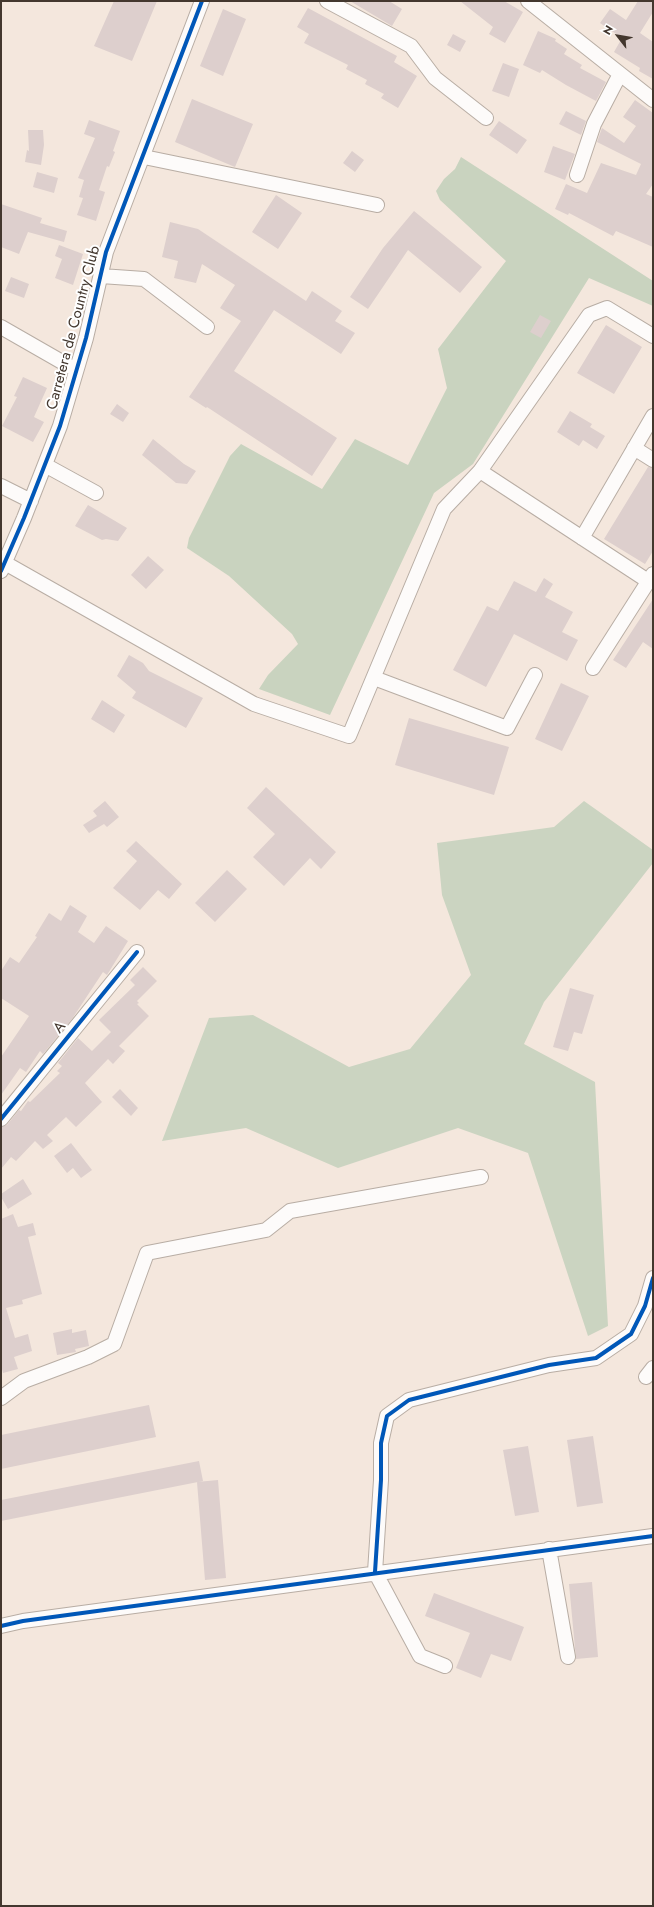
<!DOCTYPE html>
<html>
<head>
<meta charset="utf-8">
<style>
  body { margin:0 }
  #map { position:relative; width:654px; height:1907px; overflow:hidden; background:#f4e7dd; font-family:Jost,sans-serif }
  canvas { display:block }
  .frame { position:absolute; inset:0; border:2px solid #43372e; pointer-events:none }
  .north { position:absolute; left:598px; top:16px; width:40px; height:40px; -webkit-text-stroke:3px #fff; paint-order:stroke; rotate:301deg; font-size:11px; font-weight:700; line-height:16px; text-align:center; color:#43372e }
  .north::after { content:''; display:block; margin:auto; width:14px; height:18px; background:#43372e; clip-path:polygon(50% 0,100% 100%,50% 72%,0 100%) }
</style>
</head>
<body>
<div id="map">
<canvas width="654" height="1907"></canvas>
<div class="frame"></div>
<div class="north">N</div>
</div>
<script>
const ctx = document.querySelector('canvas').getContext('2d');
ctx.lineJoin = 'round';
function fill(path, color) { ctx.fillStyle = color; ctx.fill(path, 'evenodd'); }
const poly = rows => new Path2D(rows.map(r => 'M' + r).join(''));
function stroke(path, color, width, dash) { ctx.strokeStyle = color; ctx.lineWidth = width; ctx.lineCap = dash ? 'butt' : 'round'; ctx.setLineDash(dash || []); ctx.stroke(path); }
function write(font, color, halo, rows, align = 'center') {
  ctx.font = font + ' Jost,sans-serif'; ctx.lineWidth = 4; ctx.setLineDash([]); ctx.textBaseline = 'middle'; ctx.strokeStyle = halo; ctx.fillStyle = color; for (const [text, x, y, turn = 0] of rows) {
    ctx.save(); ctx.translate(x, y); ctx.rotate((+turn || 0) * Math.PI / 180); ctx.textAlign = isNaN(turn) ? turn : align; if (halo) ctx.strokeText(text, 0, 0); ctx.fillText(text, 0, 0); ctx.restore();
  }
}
const green = poly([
  [584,801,653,850,653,863,544,1002,524,1044,595,1082,608,1326,588,1336,528,1153,458,1128,338,1168,246,1128,162,1141,209,1018,253,1015,349,1067,410,1049,471,975,442,895,437,843,554,827]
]);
const forest = poly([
  [461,157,653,281,653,306,589,278,473,464,434,493,330,715,259,689,268,675,298,644,292,634,229,576,187,548,189,538,230,456,241,444,322,489,355,439,408,465,447,388,438,349,506,261,440,200,436,191,444,179,455,169]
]);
const building = poly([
  [114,1,157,1,132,61,94,46],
  [350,1,389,1,402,9,392,26],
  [460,1,504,1,523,12,505,43,489,34,493,27],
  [638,1,653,1,653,12,640,33,653,42,653,79,639,71,640,68,614,52,622,38,600,23,610,9,626,20],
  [308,8,397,56,394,62,417,76,398,108,381,98,384,94,365,84,367,80,346,69,348,65,304,43,309,34,297,27],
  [223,9,246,19,223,76,200,66],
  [538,31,556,39,555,41,567,49,564,54,582,65,580,68,606,82,596,101,566,85,542,70,540,73,523,65],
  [453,34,466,41,460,52,447,45],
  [503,63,519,69,509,97,492,91],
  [192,99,253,124,235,167,175,142],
  [635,100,653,113,653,184,646,194,653,197,653,247,616,231,613,236,569,213,568,215,555,209,566,184,587,193,601,163,636,175,641,164,597,142,602,128,624,143,636,126,623,117],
  [566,111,586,121,581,135,559,124],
  [89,120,120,131,113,151,115,152,109,167,107,166,99,190,105,192,96,221,77,215,83,198,79,197,84,180,78,178,95,138,84,134],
  [499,121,527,140,517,154,489,135],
  [28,130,43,130,44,145,41,165,25,162,27,150,29,151],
  [553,146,575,154,565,180,544,172],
  [352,151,364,160,355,172,343,163],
  [37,172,58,178,54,193,33,187],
  [276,195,302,213,278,249,252,232],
  [1,204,42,218,40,223,67,231,64,242,28,232,19,254,1,247],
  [414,211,482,267,460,293,408,250,368,309,350,297,383,248],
  [170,222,198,229,306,301,312,291,342,311,335,321,355,333,341,354,274,310,234,371,337,438,312,476,207,407,206,408,189,397,241,321,220,308,235,285,202,264,196,283,174,278,178,261,162,257],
  [59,245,83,254,73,285,55,278,62,259,55,256],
  [11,277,29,284,24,298,5,291],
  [540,315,551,321,541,338,530,332],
  [606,325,642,347,614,394,577,373],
  [23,377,47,388,34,417,44,422,33,442,2,426,17,397,14,396],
  [117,404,129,413,123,422,110,414],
  [570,411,592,424,590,427,605,436,597,449,583,440,579,446,557,432],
  [153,439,184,464,196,471,187,484,176,483,142,455],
  [648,467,653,468,653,551,645,564,604,539],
  [88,505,127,528,118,541,106,539,102,540,75,526],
  [148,556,164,570,146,589,131,575],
  [544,578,553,584,545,597,573,612,562,632,578,640,567,661,514,634,486,687,453,670,487,606,498,611,514,581,536,592],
  [653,599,653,649,643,642,626,668,613,660],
  [129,655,143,663,149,671,203,698,186,728,132,698,136,692,117,676],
  [561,683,589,696,562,751,535,739],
  [102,700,125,715,114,733,91,719],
  [409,718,509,747,494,795,395,765],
  [266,787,336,852,321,869,310,858,284,886,253,857,275,834,247,808],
  [105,801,119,817,107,827,104,824,89,833,83,825,97,816,93,811],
  [136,841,182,884,169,899,158,890,140,910,113,888,137,861,126,851],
  [227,870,247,889,215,922,195,903],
  [70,905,87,916,78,932,94,943,106,926,128,941,107,975,103,972,72,1019,43,1054,40,1051,26,1072,20,1068,1,1095,1,1057,29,1016,1,998,1,971,10,957,19,963,37,937,35,936,49,913,61,921],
  [143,967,157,981,137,1001,139,1003,137,1004,149,1016,119,1046,125,1051,113,1064,108,1059,85,1083,102,1102,76,1127,66,1117,47,1135,53,1141,43,1149,35,1141,16,1161,11,1157,1,1169,1,1127,7,1125,19,1110,21,1111,28,1101,30,1102,60,1073,57,1071,62,1066,58,1063,78,1038,92,1051,111,1032,99,1020,135,985,130,980],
  [570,988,594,995,582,1034,574,1032,568,1051,553,1047],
  [120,1089,138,1108,131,1116,112,1097],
  [71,1143,92,1170,81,1178,73,1168,67,1173,54,1156],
  [23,1179,32,1194,8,1209,1,1197,1,1194],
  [13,1214,18,1227,33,1223,36,1235,28,1237,42,1294,22,1300,23,1304,6,1308,15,1338,28,1334,32,1351,14,1357,18,1369,3,1373,1,1365,1,1219],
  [72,1329,72,1333,86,1330,89,1346,75,1349,76,1352,57,1355,53,1333],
  [149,1405,156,1437,1,1469,1,1435],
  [593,1436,603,1503,577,1507,567,1440],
  [528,1446,539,1512,515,1516,503,1450],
  [199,1461,203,1481,1,1521,1,1500],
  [218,1480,226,1578,205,1580,197,1482],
  [592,1582,598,1657,576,1659,569,1584],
  [434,1593,524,1627,511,1661,491,1654,481,1678,456,1668,470,1633,425,1616]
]);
const minor = poly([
  [327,1,411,46,435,78,486,118],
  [528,1,653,100],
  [144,157,377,205],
  [577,175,594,124,620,74],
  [101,276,144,279,207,327],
  [1,327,76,370],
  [634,448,653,460],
  [45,465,96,493],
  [480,471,648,581],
  [1,486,31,501],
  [582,538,653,416],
  [5,563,254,704,349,736,444,509,480,471,589,315,607,308,653,336],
  [1,571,24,518,60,426,86,338,106,252,202,1],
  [593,668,653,574],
  [374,678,507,728,535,675],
  [1,1119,137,952],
  [646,1377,653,1368],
  [1,1398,24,1381,88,1357,114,1344,147,1253,266,1230,290,1211,481,1177],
  [549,1549,568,1657],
  [1,1626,23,1621,653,1536],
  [445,1666,420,1656,375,1572,381,1480,381,1443,387,1416,409,1400,549,1365,596,1358,631,1334,645,1306,653,1278]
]);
const cycleway = poly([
  [1,571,24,518,60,426,86,338,106,252,202,1],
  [1,1119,137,952],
  [375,1572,381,1480,381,1443,387,1416,409,1400,549,1365,596,1358,631,1334,645,1306,653,1278],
  [1,1626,23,1621,653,1536]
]);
const streetNames = [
  ["Carretera de Country Club",74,328,-75],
  ["A",60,1028,-51]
];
fill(green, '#cbd4c1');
fill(forest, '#c9d3bf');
fill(building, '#ddcfcd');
stroke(minor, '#b8ada4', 16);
stroke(minor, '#fdfbfa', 14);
stroke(cycleway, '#0057b8', 4);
write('15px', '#43372e', '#fff', streetNames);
</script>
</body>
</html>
